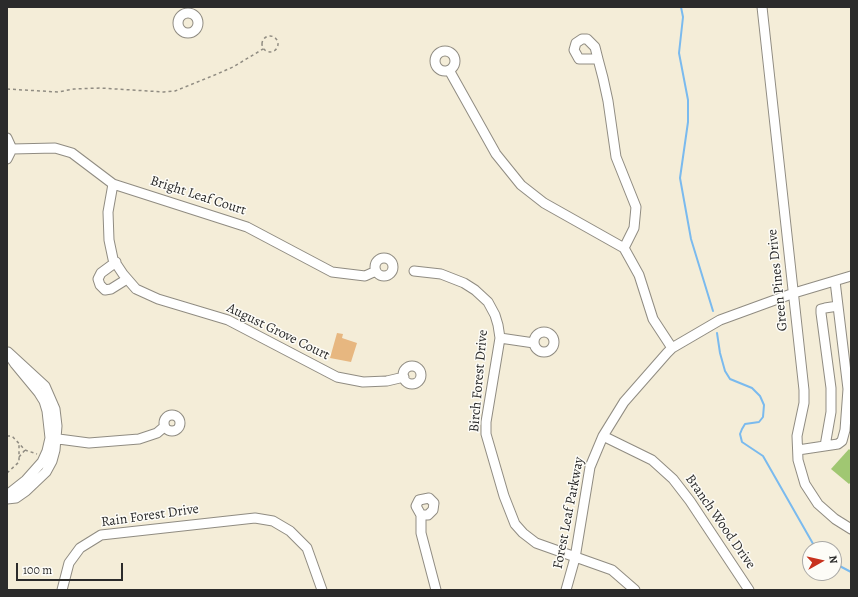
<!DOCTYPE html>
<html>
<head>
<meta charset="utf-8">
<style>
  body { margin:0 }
  #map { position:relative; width:858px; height:597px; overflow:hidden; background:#f4edd8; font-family:Alegreya,serif }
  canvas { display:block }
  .frame { position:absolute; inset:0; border:8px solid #2b2b2b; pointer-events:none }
  .north { position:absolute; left:802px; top:541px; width:40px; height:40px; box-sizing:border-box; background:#fdfcf7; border:1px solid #a9a8a5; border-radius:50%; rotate:82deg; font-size:11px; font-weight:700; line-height:16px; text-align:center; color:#2b2b2b }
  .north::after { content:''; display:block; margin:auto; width:14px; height:18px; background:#c8321e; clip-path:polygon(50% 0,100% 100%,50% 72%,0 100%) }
  .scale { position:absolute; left:16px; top:563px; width:107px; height:18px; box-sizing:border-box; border:2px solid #2b2b2b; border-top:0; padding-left:5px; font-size:12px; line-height:14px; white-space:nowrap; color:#2b2b2b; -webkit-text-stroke:3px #fdfcf7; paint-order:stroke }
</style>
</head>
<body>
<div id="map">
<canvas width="858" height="597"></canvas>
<div class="frame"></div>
<div class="north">N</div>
<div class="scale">100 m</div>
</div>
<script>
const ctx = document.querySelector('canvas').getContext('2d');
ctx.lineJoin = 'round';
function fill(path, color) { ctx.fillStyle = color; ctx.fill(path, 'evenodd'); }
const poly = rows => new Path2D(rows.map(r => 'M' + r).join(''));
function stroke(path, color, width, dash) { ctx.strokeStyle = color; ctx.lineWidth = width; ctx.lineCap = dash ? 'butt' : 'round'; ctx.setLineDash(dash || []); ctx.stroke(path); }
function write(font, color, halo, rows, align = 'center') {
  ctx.font = font + ' Alegreya,serif'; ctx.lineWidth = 3; ctx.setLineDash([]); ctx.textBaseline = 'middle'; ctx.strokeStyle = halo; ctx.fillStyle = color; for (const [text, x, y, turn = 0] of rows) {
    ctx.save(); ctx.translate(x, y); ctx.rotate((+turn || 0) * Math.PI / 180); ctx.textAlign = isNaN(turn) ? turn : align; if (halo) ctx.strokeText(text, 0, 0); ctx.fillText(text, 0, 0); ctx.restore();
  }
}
const green = poly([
  [849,449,851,451,851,482,849,484,831,469]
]);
const stream = poly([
  [681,7,683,17,679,53,688,100,688,122,680,178,691,239,713,311],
  [717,333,720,353,725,371,730,379,752,388,760,396,764,405,763,417,759,422,745,424,742,429,740,434,742,442,763,456,816,549],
  [834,563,851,572]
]);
const building = poly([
  [337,333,343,334,342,338,357,343,351,362,330,358]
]);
const path = poly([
  '262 44a8 8 0 1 1 16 0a8 8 0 1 1-16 0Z',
  [7,89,58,92,74,89,100,88,164,92,175,91,217,74,233,67,263,49],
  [7,436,12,436,25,450,37,454],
  [19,457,25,450],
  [7,473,19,462,19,445]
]);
const minor = poly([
  [762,7,804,390,804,403,797,436,798,460,805,484,818,504,835,519,851,529],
  '178 23a10 10 0 1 1 20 0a10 10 0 1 1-20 0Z',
  '435 61a10 10 0 1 1 20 0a10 10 0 1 1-20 0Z',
  [598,59,579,59,574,50,576,43,582,39,587,39,595,47,598,59,603,78,608,101,616,157,636,207,634,228,624,248],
  [449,70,496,154,521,185,544,203,624,248,639,275,653,319,672,348],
  [7,138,12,149,7,159],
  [12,149,55,148,72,153,113,184,247,227,332,272,365,276,376,271],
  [113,184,108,212,109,240,113,259,123,274,136,289,158,299,228,320,337,377,363,382,387,381,404,377],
  '375 267a9 9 0 1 1 18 0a9 9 0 1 1-18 0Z',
  [116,262,101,273,98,279,100,285,105,290,111,289,127,279],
  [414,271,441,274,464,283,475,290,488,302,495,315,498,325,500,338,486,422,486,434,504,496,515,524,523,533,536,543,612,570,635,590],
  '534 342a10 10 0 1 1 20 0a10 10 0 1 1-20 0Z',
  [500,338,534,343],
  '403 375a9 9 0 1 1 18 0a9 9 0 1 1-18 0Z',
  '164 423a8 8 0 1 1 16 0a8 8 0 1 1-16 0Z',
  [603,436,652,460,673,479,690,501,749,590],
  [51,438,89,443,139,439,157,433,164,427],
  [825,446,831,412,831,388,821,313,821,309,825,308,838,306],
  [798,450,838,444,842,441,845,430,848,389,835,281],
  [7,495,26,480,42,462,47,451,50,438,47,411,44,401,39,393,15,364,11,358],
  [7,499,16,498,26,491,46,472,52,461,55,450,57,426,55,409,45,386,8,352],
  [421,515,428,515,433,510,434,503,429,498,419,500,416,506,421,515,421,533,436,590],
  [62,590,69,563,80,548,101,535,255,518,273,521,290,531,307,548,322,590],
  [566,590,575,558,590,467,603,436,624,402,667,353,672,348,720,320,794,293,851,276]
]);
const streetNames = [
  ["Bright Leaf Court",198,196,18],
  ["Green Pines Drive",778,280,-96],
  ["August Grove Court",278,332,26],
  ["Birch Forest Drive",479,381,-85],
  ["Forest Leaf Parkway",569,513,-79],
  ["Rain Forest Drive",150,516,-8],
  ["Branch Wood Drive",720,522,55]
];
fill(green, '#a0c772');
stroke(stream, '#7abaee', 2);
fill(building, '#e7b780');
stroke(minor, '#908c82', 11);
stroke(path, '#908c82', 1.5, [3, 3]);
stroke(minor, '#fff', 9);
write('14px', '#2b2b2b', '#fdfcf7', streetNames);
</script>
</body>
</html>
